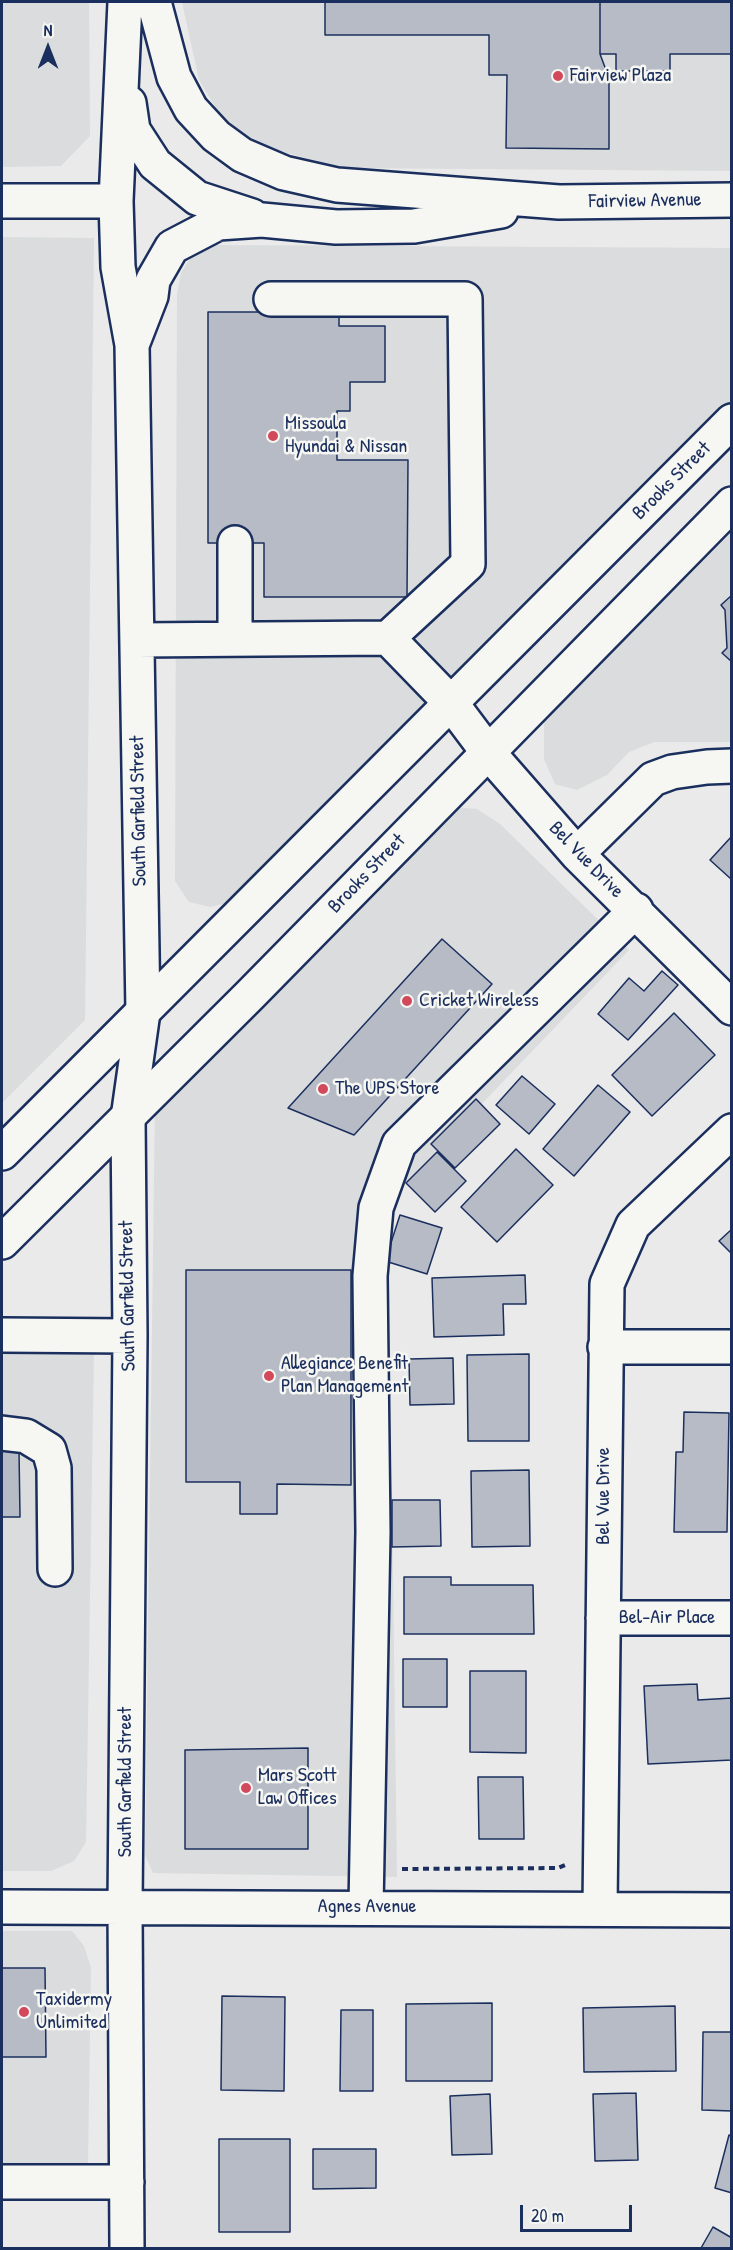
<!DOCTYPE html>
<html>
<head>
<meta charset="utf-8">
<style>
  body { margin:0 }
  #map { position:relative; width:733px; height:2250px; overflow:hidden; background:#e9eae9; font-family:"Patrick Hand",sans-serif }
  canvas { display:block }
  .frame { position:absolute; inset:0; border:3px solid #1b2f5e; pointer-events:none }
  .north { position:absolute; left:18px; top:18px; width:60px; height:60px; -webkit-text-stroke:4px #f6f6f2; paint-order:stroke; rotate:0deg; font-size:16px; font-weight:700; line-height:24px; text-align:center; color:#1b2f5e }
  .north::after { content:''; display:block; margin:auto; width:21px; height:27px; background:#1b2f5e; clip-path:polygon(50% 0,100% 100%,50% 72%,0 100%) }
  .scale { position:absolute; left:520px; top:2205px; width:112px; height:27px; box-sizing:border-box; border:3px solid #1b2f5e; border-top:0; padding-left:8px; font-size:18px; line-height:21px; white-space:nowrap; color:#1b2f5e; -webkit-text-stroke:4px #f6f6f2; paint-order:stroke }
</style>
</head>
<body>
<div id="map">
<canvas width="733" height="2250"></canvas>
<div class="frame"></div>
<div class="north">N</div>
<div class="scale">20 m</div>
</div>
<script>
const ctx = document.querySelector('canvas').getContext('2d');
ctx.lineJoin = 'round';
function fill(path, color) { ctx.fillStyle = color; ctx.fill(path, 'evenodd'); }
const poly = rows => new Path2D(rows.map(r => 'M' + r).join(''));
function stroke(path, color, width, dash) { ctx.strokeStyle = color; ctx.lineWidth = width; ctx.lineCap = dash ? 'butt' : 'round'; ctx.setLineDash(dash || []); ctx.stroke(path); }
function write(font, color, halo, rows, align = 'center') {
  ctx.font = font + ' "Patrick Hand",sans-serif'; ctx.lineWidth = 5; ctx.setLineDash([]); ctx.textBaseline = 'middle'; ctx.strokeStyle = halo; ctx.fillStyle = color; for (const [text, x, y, turn = 0] of rows) {
    ctx.save(); ctx.translate(x, y); ctx.rotate((+turn || 0) * Math.PI / 180); ctx.textAlign = isNaN(turn) ? turn : align; if (halo) ctx.strokeText(text, 0, 0); ctx.fillText(text, 0, 0); ctx.restore();
  }
}
const built = poly([
  [2,2,89,2,90,136,61,166,2,167],
  [182,2,731,2,731,171,343,168,257,145,225,123,199,80],
  [2,237,94,238,85,1020,2,1103],
  [215,245,731,248,731,401,231,902,210,907,189,902,175,881,177,294,181,273,192,256],
  [731,533,731,742,654,742,629,752,607,775,577,790,555,784,544,759,544,719],
  [449,807,477,809,500,824,629,950,406,1183,395,1203,387,1234,385,1261,392,1500,397,1877,153,1873,145,1855,155,1104],
  [2,1346,94,1348,86,1842,74,1861,51,1871,2,1871],
  [2,1931,72,1931,84,1946,91,1968,88,2163,2,2164]
]);
const building = poly([
  [325,2,600,2,600,54,609,78,609,149,506,148,507,75,489,75,489,35,325,35,325,2],
  [600,2,732,2,732,54,670,54,670,71,616,71,616,54,600,54,600,2],
  [208,312,339,312,339,326,385,326,385,382,350,382,350,411,337,411,337,460,408,460,407,597,264,597,264,543,208,543,208,312],
  [732,595,732,662,722,653,727,648,725,610,721,605,732,595],
  [732,836,732,879,731,879,710,860,732,836],
  [442,939,492,984,354,1135,288,1108,442,939],
  [662,971,678,985,628,1040,598,1014,629,978,644,991,662,971],
  [674,1013,715,1055,652,1116,612,1075,674,1013],
  [522,1076,555,1104,529,1134,496,1105,522,1076],
  [598,1085,630,1112,574,1176,543,1149,598,1085],
  [476,1099,500,1124,455,1168,431,1144,476,1099],
  [516,1149,553,1185,497,1242,461,1207,516,1149],
  [437,1152,466,1181,435,1212,406,1183,437,1152],
  [400,1215,442,1228,427,1274,385,1261,400,1215],
  [732,1229,732,1254,719,1241,732,1229],
  [186,1270,351,1270,351,1485,277,1484,277,1514,240,1514,240,1482,186,1482,186,1270],
  [525,1275,526,1304,503,1304,504,1335,434,1337,432,1278,525,1275],
  [529,1354,529,1441,468,1441,467,1355,529,1354],
  [453,1358,454,1404,410,1405,409,1359,453,1358],
  [684,1412,729,1413,727,1532,674,1532,676,1452,683,1452,684,1412],
  [2,1450,19,1450,20,1517,2,1517,2,1450],
  [529,1470,530,1546,472,1547,471,1471,529,1470],
  [392,1500,440,1500,441,1546,392,1547,392,1500],
  [404,1577,451,1577,451,1585,533,1585,534,1634,404,1634,404,1577],
  [403,1659,447,1659,447,1707,403,1707,403,1659],
  [470,1671,526,1671,526,1753,470,1752,470,1671],
  [697,1684,698,1700,732,1698,732,1760,648,1764,644,1686,697,1684],
  [308,1748,308,1849,185,1849,185,1750,308,1748],
  [478,1777,523,1777,524,1839,479,1839,478,1777],
  [2,1968,45,1968,46,2057,2,2057,2,1968],
  [222,1996,285,1997,284,2091,221,2090,222,1996],
  [492,2003,492,2081,406,2081,406,2004,492,2003],
  [675,2006,676,2071,584,2072,583,2008,675,2006],
  [341,2010,373,2010,373,2091,340,2091,341,2010],
  [703,2032,732,2032,732,2111,702,2110,703,2032],
  [636,2093,638,2160,595,2161,593,2094,636,2093],
  [490,2094,492,2154,452,2155,450,2096,490,2094],
  [729,2135,732,2136,732,2193,715,2188,729,2135],
  [219,2139,290,2139,290,2232,219,2232,219,2139],
  [313,2149,376,2149,376,2188,313,2189,313,2149],
  [713,2227,732,2238,732,2248,701,2248,713,2227]
]);
const path = poly([
  [402,1869,558,1868,565,1865]
]);
const minor = poly([
  [125,2,116,201,118,267,132,345,143,1012,128,1118,130,1336,125,1907,127,2248],
  [154,2,174,77,191,109,216,136,242,155,284,173,337,185,559,202,732,200],
  [129,103,133,130,155,164,197,198,252,216],
  [2,201,116,201],
  [271,299,465,299,468,564,388,638],
  [132,345,151,296,153,280,172,247,218,223,262,220,336,227,414,226,501,211],
  [235,543,235,638],
  [137,640,388,638,451,703,487,751,577,854,732,1008],
  [577,854,653,779,672,772,707,767,732,766],
  [2,1335,130,1336],
  [605,1347,732,1347],
  [2,1433,26,1436,49,1450,54,1468,55,1569],
  [603,1618,732,1618],
  [2,1907,732,1910],
  [366,1907,373,1532,370,1276,376,1208,399,1144,636,910],
  [600,1908,607,1284,633,1225,732,1131],
  [2,2182,127,2182]
]);
const highway = poly([
  [2,1153,732,421],
  [2,1242,250,995,732,504]
]);
const markers = [
  [558,76,6,"#d1495b"],
  [273,436,6,"#d1495b"],
  [407,1001,6,"#d1495b"],
  [323,1089,6,"#d1495b"],
  [269,1376,6,"#d1495b"],
  [246,1788,6,"#d1495b"],
  [24,2012,6,"#d1495b"]
];
const poiNames = [
  ["Fairview Plaza",570,76],
  ["Missoula",285,424],
  ["Hyundai & Nissan",285,447],
  ["Cricket Wireless",419,1001],
  ["The UPS Store",335,1089],
  ["Allegiance Benefit",281,1364],
  ["Plan Management",281,1387],
  ["Mars Scott",258,1776],
  ["Law Offices",258,1799],
  ["Taxidermy",36,2000],
  ["Unlimited",36,2023]
];
const streetNames = [
  ["Fairview Avenue",645,201,-1],
  ["Brooks Street",672,481,-45],
  ["South Garfield Street",139,811,-91],
  ["Bel Vue Drive",586,860,46],
  ["Brooks Street",367,874,-46],
  ["South Garfield Street",128,1296,-91],
  ["Bel Vue Drive",604,1496,-90],
  ["Bel-Air Place",667,1618],
  ["South Garfield Street",126,1782,-90],
  ["Agnes Avenue",367,1907]
];
fill(built, '#dadcde');
fill(building, '#b6bbc6');
stroke(building, '#1b2f5e', 1.5);
stroke(minor, '#1b2f5e', 38);
stroke(highway, '#1b2f5e', 38);
stroke(path, '#1b2f5e', 4, [6, 4.5]);
stroke(minor, '#f6f6f2', 33);
stroke(highway, '#f6f6f2', 33);
for (const [x, y, r, color] of markers) { const dot = new Path2D(); dot.arc(x, y, r, 0, 2 * Math.PI); ctx.fillStyle = color; ctx.fill(dot); stroke(dot, '#f6f6f2', 2); }
write('20px', '#1b2f5e', '#f6f6f2', poiNames, 'left');
write('20px', '#1b2f5e', '#f6f6f2', streetNames);
</script>
</body>
</html>
